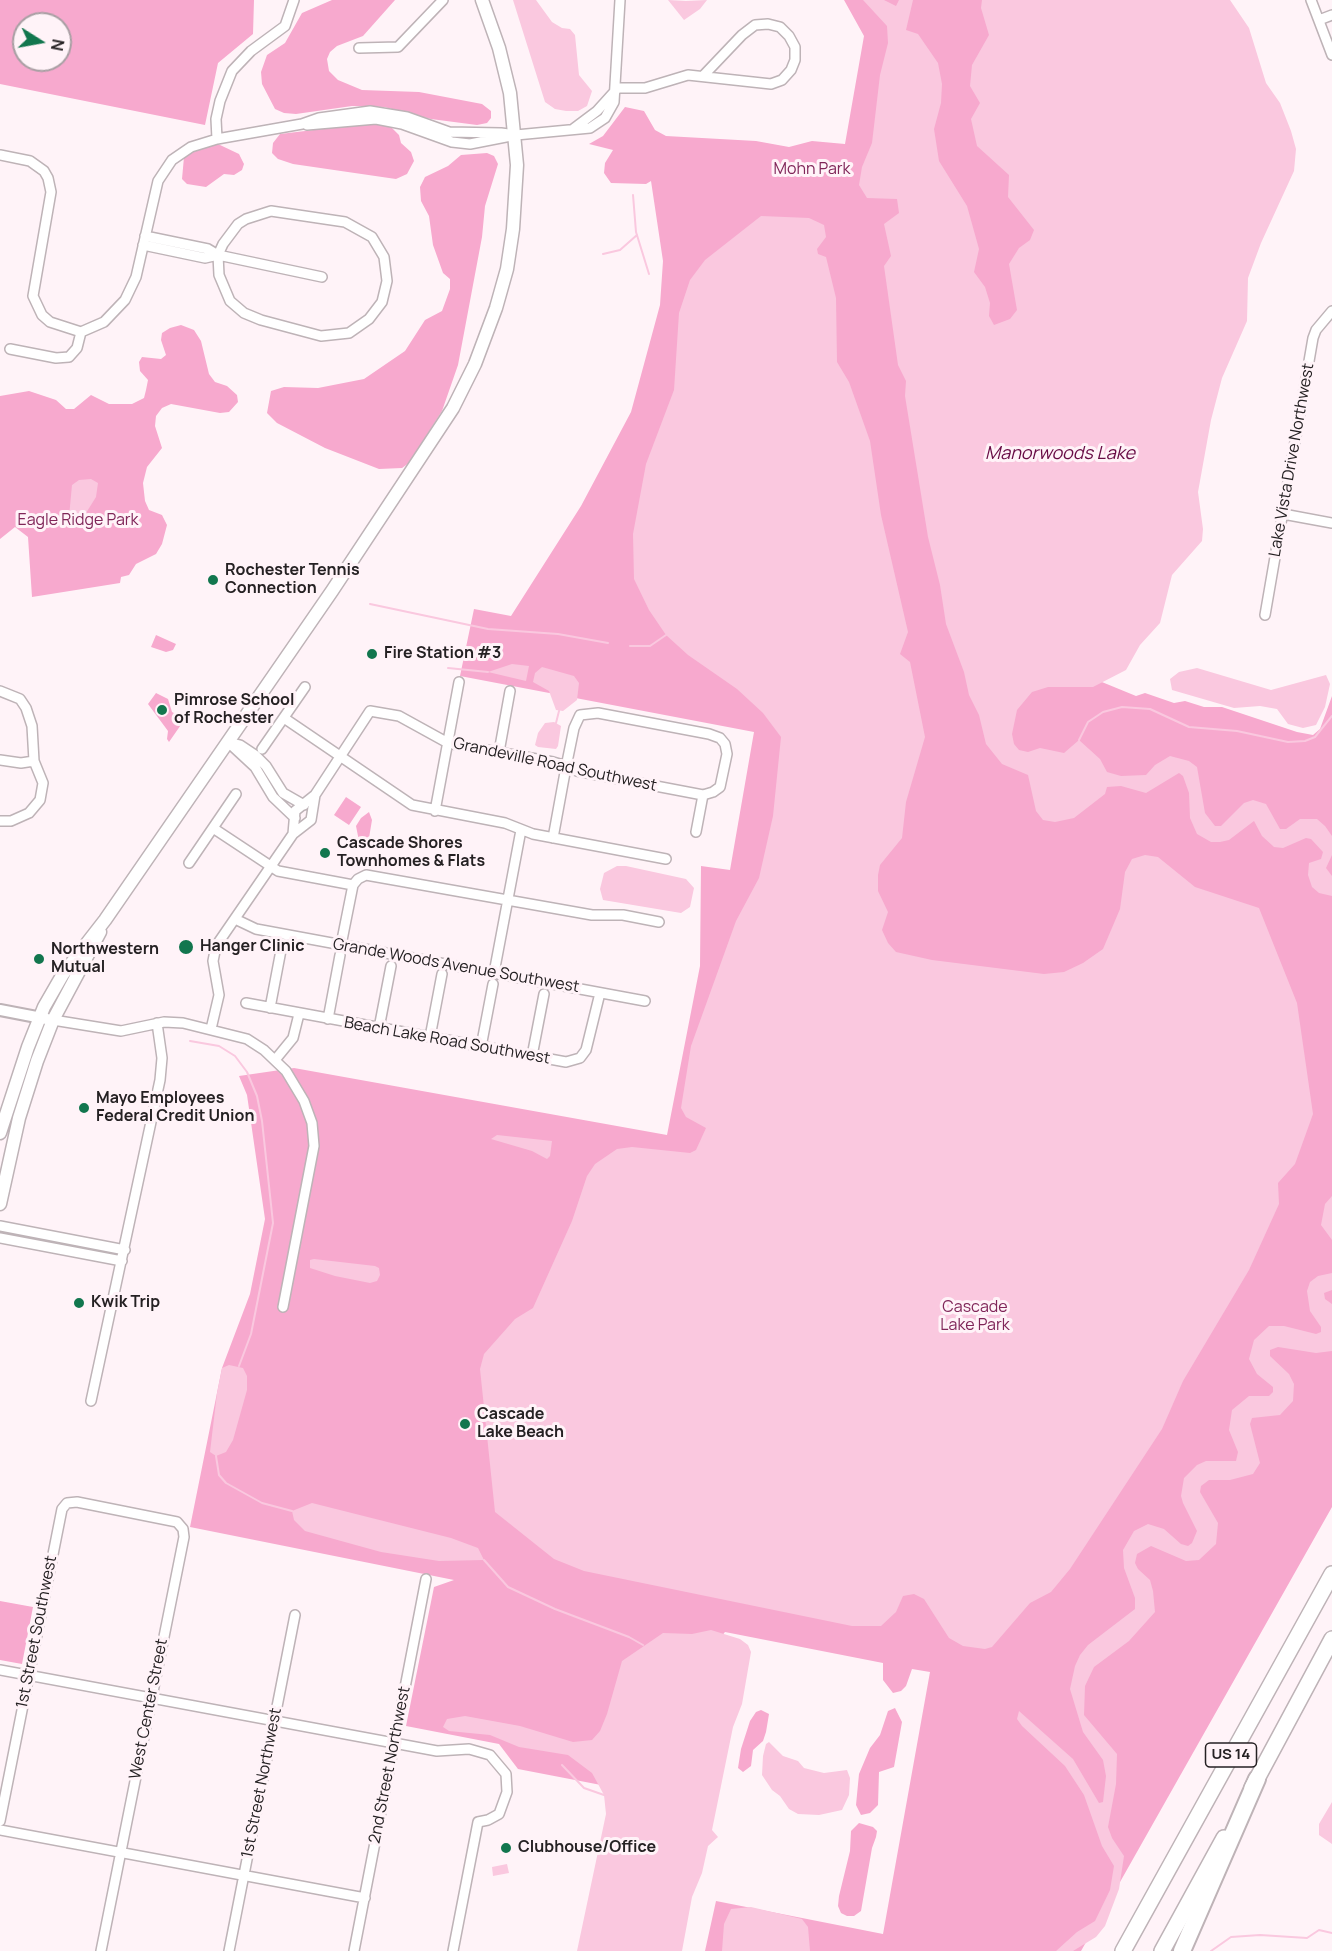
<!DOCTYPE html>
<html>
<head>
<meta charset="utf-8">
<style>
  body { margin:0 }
  #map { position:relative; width:1332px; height:1951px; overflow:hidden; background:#fff3f8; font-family:Manrope,sans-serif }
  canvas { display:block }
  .north { position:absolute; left:12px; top:12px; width:60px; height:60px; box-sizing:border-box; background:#fff3f8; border:2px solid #a89fa3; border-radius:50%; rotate:101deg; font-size:16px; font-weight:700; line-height:24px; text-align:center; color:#252123 }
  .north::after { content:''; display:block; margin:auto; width:21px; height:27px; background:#12764e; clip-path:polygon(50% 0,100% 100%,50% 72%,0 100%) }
</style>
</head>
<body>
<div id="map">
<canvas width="1332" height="1951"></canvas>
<div class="north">N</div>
</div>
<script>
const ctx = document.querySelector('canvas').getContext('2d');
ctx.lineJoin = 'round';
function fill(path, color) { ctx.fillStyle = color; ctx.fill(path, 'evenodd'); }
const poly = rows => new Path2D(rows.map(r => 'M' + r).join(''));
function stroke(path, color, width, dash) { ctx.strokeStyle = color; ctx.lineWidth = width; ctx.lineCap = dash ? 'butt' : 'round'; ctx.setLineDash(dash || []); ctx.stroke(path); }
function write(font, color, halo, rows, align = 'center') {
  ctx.font = font + ' Manrope,sans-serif'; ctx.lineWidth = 6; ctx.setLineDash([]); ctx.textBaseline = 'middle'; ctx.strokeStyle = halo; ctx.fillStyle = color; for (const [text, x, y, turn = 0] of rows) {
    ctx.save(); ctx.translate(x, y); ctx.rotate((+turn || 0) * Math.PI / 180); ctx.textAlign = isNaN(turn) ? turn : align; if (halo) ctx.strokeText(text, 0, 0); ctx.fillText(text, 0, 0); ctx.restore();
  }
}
const green = poly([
  [0,0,254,0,253,34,218,63,205,125,0,84],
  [24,24,60,24,60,60,24,60],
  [332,0,395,0,363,36,337,46,330,52,327,59,329,71,338,80,362,90,419,92,482,104,491,111,491,118,487,123,477,125,431,119,384,107,352,106,296,114,284,113,275,109,262,84,261,72,267,55,285,43,302,13],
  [844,0,1006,0,1056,132,958,623,1136,696,1145,693,1174,703,1185,701,1204,707,1222,707,1297,732,1313,735,1320,729,1332,696,1332,1507,1081,1951,705,1951,716,1901,883,1934,930,1672,912,1669,906,1686,901,1691,893,1693,883,1680,883,1663,725,1632,601,1785,518,1769,499,1744,406,1726,434,1587,454,1580,190,1527,222,1368,250,1294,265,1219,247,1095,239,1076,294,1068,667,1135,700,966,701,866,730,870,754,732,460,676,474,609,511,616,581,506,631,412,660,305,663,261,651,181,646,184,611,183,604,173,605,163,613,150,589,144,603,136,625,107,644,111,655,130,666,136,756,141,789,147,812,141,845,144,864,36],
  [372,123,390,126,399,135,401,143,411,152,414,161,407,174,396,179,389,178,293,164,278,159,272,153,273,143,280,134],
  [207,144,220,145,239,154,244,164,242,170,234,175,224,174,206,187,187,184,182,179,184,157,191,150],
  [487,153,494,156,498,164,485,206,482,237,458,365,442,411,409,463,402,468,379,469,325,448,277,423,267,413,271,391,284,387,318,388,364,379,405,351,425,320,442,311,450,289,450,279,443,273,433,245,429,216,421,201,420,187,425,177,448,166,461,155],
  [181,325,194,330,201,341,209,374,215,382,227,386,237,395,238,402,229,412,220,413,171,404,162,408,156,416,155,426,162,448,147,467,143,483,145,501,149,510,162,515,167,525,162,544,156,554,136,564,129,575,121,577,120,583,32,597,28,537,15,527,0,539,0,396,29,391,56,400,66,409,74,409,91,395,109,404,132,404,144,398,146,390,148,380,140,371,139,362,142,357,161,359,166,355,161,340,162,333,170,328],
  [156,635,176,644,173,650,166,652,151,647],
  [156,693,168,699,172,712,185,719,169,742,167,739,168,731,148,704],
  [346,797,361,807,349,825,334,815],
  [369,812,372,820,369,838,365,842,359,841,356,826,361,818],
  [0,1601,33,1607,22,1664,0,1660],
  [895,1708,902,1722,894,1767,879,1772,878,1805,870,1813,861,1815,856,1805,859,1774,870,1748,880,1735,888,1711],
  [761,1710,769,1714,766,1732,763,1741,753,1750,751,1766,743,1772,738,1768,741,1749,750,1721,756,1712],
  [859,1823,873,1827,877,1831,876,1837,872,1848,861,1911,854,1916,847,1916,841,1913,838,1906,839,1896,850,1851,851,1831]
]);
const water = poly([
  [513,0,536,0,552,22,562,28,570,29,575,35,579,75,592,91,587,106,578,111,566,111,555,109,545,102],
  [668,0,686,1,707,0,700,9,684,20],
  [863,0,884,0,896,6,899,0,913,0,906,30,918,34,938,63,942,84,941,103,934,129,939,161,967,206,979,249,974,272,985,287,990,303,989,316,994,325,1010,319,1017,310,1009,264,1019,248,1030,240,1034,230,1008,197,1009,175,977,146,971,119,980,103,970,86,972,65,989,35,981,8,982,0,1230,0,1249,28,1266,83,1280,103,1291,131,1296,149,1294,171,1261,243,1248,278,1247,321,1222,378,1211,420,1198,492,1203,529,1202,541,1172,575,1160,623,1140,645,1126,670,1093,687,1048,687,1032,692,1017,710,1012,734,1014,744,1019,750,1028,752,1040,748,1064,753,1079,740,1100,759,1107,772,1121,776,1146,775,1155,765,1170,756,1189,761,1197,767,1205,813,1215,826,1221,826,1244,803,1253,800,1266,804,1280,829,1286,829,1300,819,1317,819,1325,826,1332,836,1332,855,1326,868,1332,876,1332,896,1319,893,1312,887,1308,875,1309,863,1321,859,1323,852,1311,839,1306,838,1283,848,1274,847,1262,836,1254,821,1229,840,1220,842,1211,842,1197,834,1190,818,1189,793,1183,776,1179,773,1146,793,1121,786,1107,787,1105,794,1074,818,1055,822,1043,820,1036,811,1028,775,1002,764,986,744,979,715,969,695,964,672,946,624,940,585,928,537,905,396,906,381,898,365,884,266,891,256,884,224,899,213,897,199,867,198,859,185,862,167,872,143,880,75,888,43,887,26],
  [761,216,809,218,824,225,826,237,817,249,818,254,826,257,836,298,837,362,849,382,870,441,881,515,908,632,900,654,910,662,925,737,906,802,902,838,880,865,878,875,878,891,888,912,882,930,888,943,896,952,932,960,1044,974,1064,972,1083,963,1103,949,1120,909,1125,872,1132,859,1145,855,1158,857,1195,887,1259,908,1297,1003,1313,1114,1295,1164,1278,1183,1279,1204,1249,1270,1183,1381,1162,1429,1070,1569,1051,1592,1030,1603,992,1647,985,1649,963,1646,949,1638,924,1599,914,1594,903,1596,896,1612,881,1626,852,1626,584,1571,554,1559,495,1512,480,1369,484,1354,515,1319,533,1308,572,1221,587,1176,595,1164,617,1149,632,1147,690,1153,696,1150,706,1128,686,1117,681,1108,691,1046,736,921,759,878,773,816,781,737,763,713,737,689,688,655,666,635,649,610,634,579,633,534,646,464,674,390,679,313,690,280,705,260],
  [91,479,98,483,96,497,81,521,76,521,69,517,72,485,79,480],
  [512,664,529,666,526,681,488,672],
  [542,667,574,676,579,683,577,700,563,711,556,710,549,691,533,682,535,673],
  [1197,668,1271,690,1326,675,1330,684,1325,707,1316,725,1303,728,1288,724,1277,709,1260,706,1234,708,1172,690,1170,679,1179,672],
  [554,722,561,726,558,746,556,749,538,747,535,745,538,733,545,723],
  [617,866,626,866,686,879,694,888,690,907,681,913,603,900,600,889,604,873],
  [497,1135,552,1141,550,1156,547,1159,532,1151,491,1139],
  [1332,1196,1332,1240,1321,1225,1325,1204],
  [314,1259,375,1266,379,1268,380,1275,377,1281,370,1283,335,1276,310,1268,310,1260],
  [1332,1273,1332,1290,1324,1293,1325,1299,1332,1304,1332,1351,1316,1353,1278,1347,1270,1350,1270,1356,1289,1374,1294,1384,1293,1401,1280,1415,1252,1418,1250,1424,1260,1463,1253,1474,1230,1480,1209,1480,1201,1486,1200,1492,1218,1523,1216,1544,1199,1560,1186,1561,1151,1546,1137,1554,1135,1563,1138,1569,1150,1580,1153,1591,1155,1612,1129,1641,1094,1667,1085,1686,1084,1715,1117,1754,1116,1784,1108,1827,1112,1838,1124,1856,1119,1889,1105,1926,1096,1937,1073,1951,1056,1951,1077,1932,1095,1921,1110,1890,1114,1866,1102,1846,1084,1795,1065,1766,1022,1726,1017,1719,1019,1711,1073,1759,1099,1803,1103,1802,1106,1776,1103,1760,1083,1732,1070,1689,1075,1666,1080,1655,1088,1645,1135,1609,1135,1598,1124,1568,1123,1550,1134,1531,1148,1524,1164,1529,1181,1544,1188,1546,1192,1543,1197,1531,1183,1503,1181,1496,1184,1478,1197,1465,1206,1461,1236,1461,1238,1452,1229,1430,1232,1410,1249,1396,1269,1396,1273,1392,1273,1387,1257,1374,1249,1359,1254,1340,1269,1326,1284,1326,1316,1334,1321,1332,1321,1327,1310,1311,1307,1291,1310,1282,1318,1276],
  [229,1365,243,1368,247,1376,247,1390,233,1440,226,1452,216,1456,210,1452,217,1393,222,1368],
  [312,1503,451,1538,478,1548,484,1560,439,1561,381,1552,305,1531,294,1520,292,1511],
  [711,1630,740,1639,748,1645,751,1652,742,1704,733,1727,712,1830,718,1837,708,1846,702,1873,692,1897,682,1951,577,1951,606,1814,604,1795,592,1773,568,1755,519,1747,490,1735,449,1731,443,1727,447,1719,465,1716,520,1726,573,1742,592,1740,600,1731,607,1714,622,1661,663,1633,692,1634],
  [769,1742,783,1756,798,1761,804,1768,824,1773,847,1770,850,1778,849,1795,842,1810,819,1815,798,1814,789,1809,780,1796,772,1790,762,1775,763,1756,766,1744],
  [1332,1802,1332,1844,1319,1835,1319,1824],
  [507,1864,509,1873,493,1876,492,1867],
  [751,1907,802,1919,808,1927,810,1951,722,1951,724,1924,731,1909]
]);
const stream = poly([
  [633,195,636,232,649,274],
  [603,254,620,250,637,235],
  [370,604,488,629,558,634,608,643],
  [630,646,650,646,666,635],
  [448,668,488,672],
  [556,723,559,711],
  [1079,740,1088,722,1103,712,1122,707,1150,709,1189,727,1237,731,1288,742,1305,741,1315,737,1332,716],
  [190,1041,219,1046,235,1056,247,1072,257,1096,262,1121,273,1223,251,1334,239,1366],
  [216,1456,219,1475,226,1483,262,1503,292,1511],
  [484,1560,508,1587,555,1609,629,1637,643,1645],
  [562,1765,584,1788,604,1795],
  [1211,1951,1231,1937,1260,1935,1307,1938,1319,1930,1332,1933]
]);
const minor = poly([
  [1311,0,1332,55],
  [1319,20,1332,15],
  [359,48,398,47,443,0],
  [617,88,645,88,688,75,771,84,782,80,791,70,795,60,795,47,789,36,780,27,768,24,755,25,742,35,703,76],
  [307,125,376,119,402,124,452,142,470,144,516,135,590,128,605,118,614,102,620,0],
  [573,129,597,111,616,90],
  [217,139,216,119,220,101,232,71,251,51,285,26,294,0],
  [0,155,30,161,44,171,48,178,51,192,33,296,42,315,50,322,81,332,104,322,125,300,136,277,158,181,172,160,191,147,217,139,302,124,319,118,370,111,407,117,449,132,501,133,516,135],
  [271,211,345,222,372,237,384,257,387,281,382,302,369,319,349,333,321,336,261,320,244,313,230,301,219,275,218,255,223,244,238,224,246,219,271,211],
  [145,236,208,249,218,255,322,277],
  [143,245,205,258,218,255],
  [10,349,56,358,69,357,77,348,81,332],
  [1283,514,1332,523],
  [1265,615,1313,338,1316,330,1332,311],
  [0,691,20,699,26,708,32,726,34,761,43,783,40,800,29,813,11,821,0,821],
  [284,718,412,805,505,823,533,834,666,859],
  [228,742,255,767,273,797,295,818],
  [228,742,240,745,255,755,266,766,283,793,304,805],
  [262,749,305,687],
  [499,752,510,691],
  [0,760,21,763,34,761],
  [435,811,459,682],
  [213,828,278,871,353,885],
  [696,832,703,795],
  [293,834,295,811,315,795,370,711,399,716,448,743,553,762,560,764,566,767,572,769,577,771,582,772,703,795,713,792,720,787,727,754,725,744,720,738,709,734,598,713,580,715,574,728,566,767,553,838],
  [189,863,236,794],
  [235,919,256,929,645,1001],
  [341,945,353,885,358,879,366,875,592,915,623,915,659,922],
  [494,973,521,830],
  [246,1003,566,1062,580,1058,586,1050,600,993],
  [270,1008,282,945],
  [328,1019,340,955],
  [53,1020,121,1031,164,1022,183,1023,247,1039,264,1050,286,1071,304,1101,312,1123,314,1146,283,1307],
  [379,1028,391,966],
  [211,1029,219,995,213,961,216,946,293,834,311,820,315,795],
  [430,1037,442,974],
  [481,1047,493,984],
  [532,1056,544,994],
  [275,1060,293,1038,299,1014],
  [0,1226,125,1250],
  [0,1238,122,1261],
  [91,1401,160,1080,162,1058,157,1023],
  [0,1670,437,1751,469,1749,490,1755,506,1774,507,1792,499,1814,488,1820,478,1822,453,1951],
  [0,1821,62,1509,67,1503,77,1502,177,1522,183,1529,184,1537,101,1951],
  [0,1830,365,1898],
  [229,1951,295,1615],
  [354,1951,426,1579]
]);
const tertiary = poly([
  [0,1010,47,1019]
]);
const secondary = poly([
  [0,1133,28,1047,44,1007,63,974,105,920,332,591,453,408,475,364,496,308,507,269,513,229,517,165,510,93,499,48,482,0],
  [0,1204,19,1118,37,1061,53,1020,100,932]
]);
const trunk = poly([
  [1252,1788,1332,1639],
  [1123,1951,1332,1574],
  [1162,1951,1224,1838]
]);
const motorway = poly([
  [1182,1951,1257,1779]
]);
const markers = [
  [213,580,6,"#12764e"],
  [372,654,6,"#12764e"],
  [162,710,6,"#12764e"],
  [325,853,6,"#12764e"],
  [186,947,8,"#12764e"],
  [39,959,6,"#12764e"],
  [84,1108,6,"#12764e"],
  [79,1303,6,"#12764e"],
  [465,1424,6,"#12764e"],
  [506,1848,6,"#12764e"]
];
const shields = [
  [1231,1755,51]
];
const shieldNames = [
  ["US 14",1231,1755]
];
const parkNames = [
  ["Mohn Park",812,170],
  ["Eagle Ridge Park",78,521],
  ["Cascade",975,1308],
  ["Lake Park",975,1326]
];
const streetNames = [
  ["Lake Vista Drive Northwest",1292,460,-80],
  ["Grandeville Road Southwest",555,765,12],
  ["Grande Woods Avenue Southwest",456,966,10],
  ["Beach Lake Road Southwest",447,1041,10],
  ["1st Street Southwest",37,1632,-79],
  ["West Center Street",149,1709,-79],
  ["2nd Street Northwest",390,1765,-79],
  ["1st Street Northwest",262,1783,-79]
];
const poiNames = [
  ["Rochester Tennis",225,571],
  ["Connection",225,589],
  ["Fire Station #3",384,654],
  ["Pimrose School",174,701],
  ["of Rochester",174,719],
  ["Cascade Shores",337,844],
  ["Townhomes & Flats",337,862],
  ["Hanger Clinic",200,947],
  ["Northwestern",51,950],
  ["Mutual",51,968],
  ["Mayo Employees",96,1099],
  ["Federal Credit Union",96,1117],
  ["Kwik Trip",91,1303],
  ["Cascade",477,1415],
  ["Lake Beach",477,1433],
  ["Clubhouse/Office",518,1848]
];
const waterNames = [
  ["Manorwoods Lake",1060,454]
];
fill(green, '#f7a9ce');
fill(water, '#fac8df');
stroke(stream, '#fac8df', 2);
stroke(minor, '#beb3b7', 12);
stroke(tertiary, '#beb3b7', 14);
stroke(secondary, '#beb3b7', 15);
stroke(trunk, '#beb3b7', 18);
stroke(motorway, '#beb3b7', 20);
stroke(minor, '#fff', 9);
stroke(tertiary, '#fff', 10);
stroke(secondary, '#fff', 12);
stroke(trunk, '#fff', 15);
stroke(motorway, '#fff', 16);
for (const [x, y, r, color] of markers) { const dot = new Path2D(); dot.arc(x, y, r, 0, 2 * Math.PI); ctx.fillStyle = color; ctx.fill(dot); stroke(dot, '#fff3f8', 2); }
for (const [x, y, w] of shields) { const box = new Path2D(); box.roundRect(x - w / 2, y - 12, w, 24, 4.5); ctx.fillStyle = '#fff3f8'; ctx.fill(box); stroke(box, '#252123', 1.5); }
write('bold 15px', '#252123', null, shieldNames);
write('16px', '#802659', '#fff3f8', parkNames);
write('16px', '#252123', '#fff3f8', streetNames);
write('bold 16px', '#252123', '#fff3f8', poiNames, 'left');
write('italic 18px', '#680b45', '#fff3f8', waterNames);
</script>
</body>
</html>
